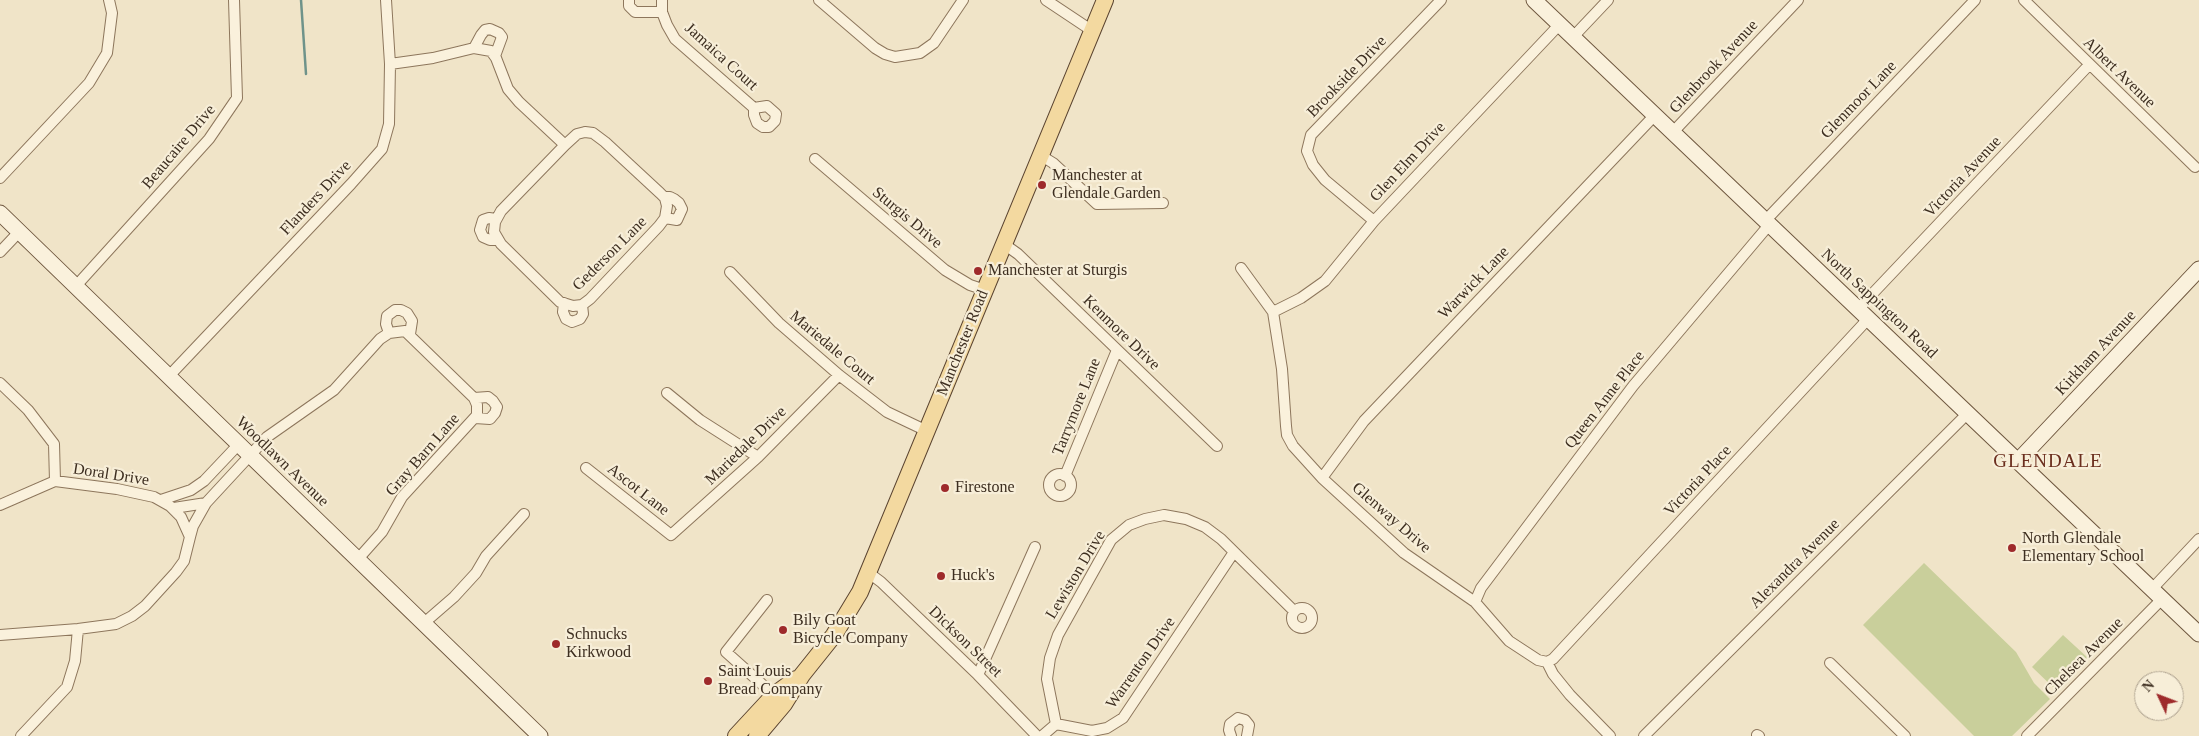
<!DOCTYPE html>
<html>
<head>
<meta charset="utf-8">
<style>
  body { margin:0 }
  #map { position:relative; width:2199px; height:736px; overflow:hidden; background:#f0e4c8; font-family:"Times New Roman",serif }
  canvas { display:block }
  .north { position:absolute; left:2134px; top:671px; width:50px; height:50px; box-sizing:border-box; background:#f7eed8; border:1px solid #ada18e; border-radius:50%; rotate:313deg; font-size:14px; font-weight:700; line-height:20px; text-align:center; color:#3d2e20 }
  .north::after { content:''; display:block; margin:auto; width:18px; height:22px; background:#9e2a2b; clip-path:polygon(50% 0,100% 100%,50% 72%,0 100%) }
</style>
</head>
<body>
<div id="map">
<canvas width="2199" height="736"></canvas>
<div class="north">N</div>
</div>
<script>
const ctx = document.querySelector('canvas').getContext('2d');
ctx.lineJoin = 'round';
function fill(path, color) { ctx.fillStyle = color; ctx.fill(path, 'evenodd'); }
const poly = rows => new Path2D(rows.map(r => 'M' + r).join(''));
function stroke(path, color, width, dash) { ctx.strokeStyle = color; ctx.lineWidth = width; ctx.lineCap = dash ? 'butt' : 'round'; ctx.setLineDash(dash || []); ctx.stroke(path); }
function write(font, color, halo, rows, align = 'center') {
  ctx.font = font + ' "Times New Roman",serif'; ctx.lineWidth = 4.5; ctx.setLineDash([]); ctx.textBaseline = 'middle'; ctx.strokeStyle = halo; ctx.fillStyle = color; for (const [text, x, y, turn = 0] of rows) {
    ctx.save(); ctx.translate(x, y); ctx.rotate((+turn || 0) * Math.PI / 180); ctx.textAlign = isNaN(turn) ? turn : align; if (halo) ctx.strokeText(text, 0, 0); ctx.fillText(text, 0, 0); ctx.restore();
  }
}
const green = poly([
  [1924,563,2016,652,2034,683,2050,699,2012,736,1974,736,1863,625],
  [2063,635,2088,658,2057,691,2032,667]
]);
const stream = poly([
  [301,0,306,74]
]);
const street = poly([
  [629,0,629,6,635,12,662,12],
  [662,0,662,12,667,25,675,39,754,108],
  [819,0,875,48,885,54,895,57,920,53,934,43,963,0],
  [1046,0,1091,30],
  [2024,0,2195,167],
  [1573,37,1608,0],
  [474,48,481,35,485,30,490,29,499,33,502,37,495,56],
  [390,64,433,58,474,48,491,51,496,58,508,89,519,102,565,145],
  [767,106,776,114,775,121,769,127,763,127,757,123,754,115,754,108,767,106],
  [585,132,593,133,605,142,660,193,665,198,667,206,665,218,659,226,590,299,582,305,573,306,560,302,501,244,494,232,495,222,501,211,565,145,577,134,585,132],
  [1673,132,1798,0],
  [1040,155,1053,163,1097,204,1163,203],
  [815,159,945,270,970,285,985,290],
  [0,178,89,83,107,53,112,13,109,0],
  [664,197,670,197,674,199,679,203,682,209,677,220,665,218],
  [496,219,489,218,483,220,480,230,483,237,490,240,498,240],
  [1374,221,1325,180,1313,165,1307,151,1311,135,1441,0],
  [1765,221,1975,0],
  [1004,244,1018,254,1217,446],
  [0,252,19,232],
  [1241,268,1273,312,1282,369,1286,426,1287,435,1293,446,1322,478,1404,553,1475,602,1509,641,1538,660,1547,662,1553,674,1570,695,1610,736],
  [730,272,779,323,839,375,887,412,927,431],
  [76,286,209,139,237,98,234,0],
  [564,303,563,312,566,319,572,322,580,319,583,314,582,305],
  [1858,309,2089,65],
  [1273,312,1301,298,1325,281,1374,221,1560,24],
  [389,333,386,324,387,316,395,310,401,310,407,313,412,321,410,334],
  [169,376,351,184,382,149,389,124,390,64,386,0],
  [0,383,28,410,54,444,55,481],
  [667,393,700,420,758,457],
  [474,398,488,397,493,401,497,407,495,413,490,419,475,418],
  [586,468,671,535,758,457,839,375],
  '1049 485a11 11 0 1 1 22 0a11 11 0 1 1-22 0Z',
  [1065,476,1117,350],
  [1322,478,1364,421,1655,115],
  [161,500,191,490,204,481,239,444],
  [0,505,55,481,117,489,154,497,170,506,181,517,190,537,184,561,176,572,145,606,132,616,116,624,78,629,0,635],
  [174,508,206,503],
  [190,537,193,526,206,503,267,437,334,390,380,339,389,333,405,331,474,398,477,405,477,415,402,497,382,532,358,559],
  [869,573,881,582,978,675,1037,736],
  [2152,589,2199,539],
  [767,600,726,652,774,695],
  [1475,602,1481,588,1633,386,1769,225],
  '1292 618a10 10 0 1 1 20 0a10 10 0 1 1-20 0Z',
  [424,623,454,597,476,573,486,556,524,514],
  [1547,662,1553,659,1868,319],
  [1830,663,1905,736],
  [978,675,1035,547],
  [1056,724,1047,679,1050,658,1058,635,1111,540,1129,525,1145,519,1164,515,1186,519,1205,527,1221,539,1294,611],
  [1757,735,1759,736],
  [21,736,67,687,75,661,78,629],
  [1042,736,1056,724,1092,731,1107,728,1123,718,1234,552],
  [1231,736,1229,730,1230,724,1238,718,1245,720,1249,725,1247,736],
  [1644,736,1968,413],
  [2027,736,2162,599]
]);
const secondary = poly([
  [1534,0,2199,634],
  [0,213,540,736],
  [2018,461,2199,269]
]);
const primary = poly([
  [736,736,774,695,796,679],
  [757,736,784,704,802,675,834,635,860,592,1105,0]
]);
const markers = [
  [1042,185,5,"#9e2a2b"],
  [978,271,5,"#9e2a2b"],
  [945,488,5,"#9e2a2b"],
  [2012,548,5,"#9e2a2b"],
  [941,576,5,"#9e2a2b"],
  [783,630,5,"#9e2a2b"],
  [556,644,5,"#9e2a2b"],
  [708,681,5,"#9e2a2b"]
];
const streetNames = [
  ["Jamaica Court",721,57,42],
  ["Glenbrook Avenue",1714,67,-47],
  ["Albert Avenue",2119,73,44],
  ["Brookside Drive",1347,77,-46],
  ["Glenmoor Lane",1859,100,-46],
  ["Beaucaire Drive",179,147,-50],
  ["Glen Elm Drive",1408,162,-47],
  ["Victoria Avenue",1963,177,-47],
  ["Flanders Drive",316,198,-47],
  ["Sturgis Drive",907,218,40],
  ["Gederson Lane",610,254,-45],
  ["Warwick Lane",1474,283,-46],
  ["North Sappington Road",1879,304,43],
  ["Kenmore Drive",1121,333,44],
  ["Manchester Road",963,343,-68],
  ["Mariedale Court",832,348,40],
  ["Kirkham Avenue",2096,353,-47],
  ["Queen Anne Place",1605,400,-52],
  ["Tarrymore Lane",1077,407,-68],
  ["Mariedale Drive",746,446,-44],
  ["Gray Barn Lane",423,455,-49],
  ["Woodlawn Avenue",282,462,44],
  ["Doral Drive",111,475,9],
  ["Victoria Place",1698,481,-47],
  ["Ascot Lane",638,490,38],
  ["Glenway Drive",1391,518,41],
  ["Alexandra Avenue",1795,564,-45],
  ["Lewiston Drive",1076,575,-59],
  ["Dickson Street",965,642,44],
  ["Chelsea Avenue",2084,657,-45],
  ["Warrenton Drive",1141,663,-55]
];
const poiNames = [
  ["Manchester at",1052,176],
  ["Glendale Garden",1052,194],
  ["Manchester at Sturgis",988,271],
  ["Firestone",955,488],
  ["North Glendale",2022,539],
  ["Elementary School",2022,557],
  ["Huck's",951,576],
  ["Bily Goat",793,621],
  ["Bicycle Company",793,639],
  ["Schnucks",566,635],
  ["Kirkwood",566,653],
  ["Saint Louis",718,672],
  ["Bread Company",718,690]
];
const quarterNames = [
  ["GLENDALE",2048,462]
];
fill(green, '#c9cf9b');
stroke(stream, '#6f938a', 2.5);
stroke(street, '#8d765c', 12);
stroke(secondary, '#6f573f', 17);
stroke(primary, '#5b4430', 18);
stroke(street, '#faf1dc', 10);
stroke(secondary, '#faf1dc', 15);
stroke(primary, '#f3d9a0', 16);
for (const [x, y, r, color] of markers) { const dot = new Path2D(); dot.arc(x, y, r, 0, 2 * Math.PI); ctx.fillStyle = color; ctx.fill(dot); stroke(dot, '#f7eed8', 2); }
write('16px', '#3d2e20', '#f7eed8', streetNames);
write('16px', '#3d2e20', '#f7eed8', poiNames, 'left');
ctx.letterSpacing = '1px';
write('19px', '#6b2e1e', '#f7eed8', quarterNames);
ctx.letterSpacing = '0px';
</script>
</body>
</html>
